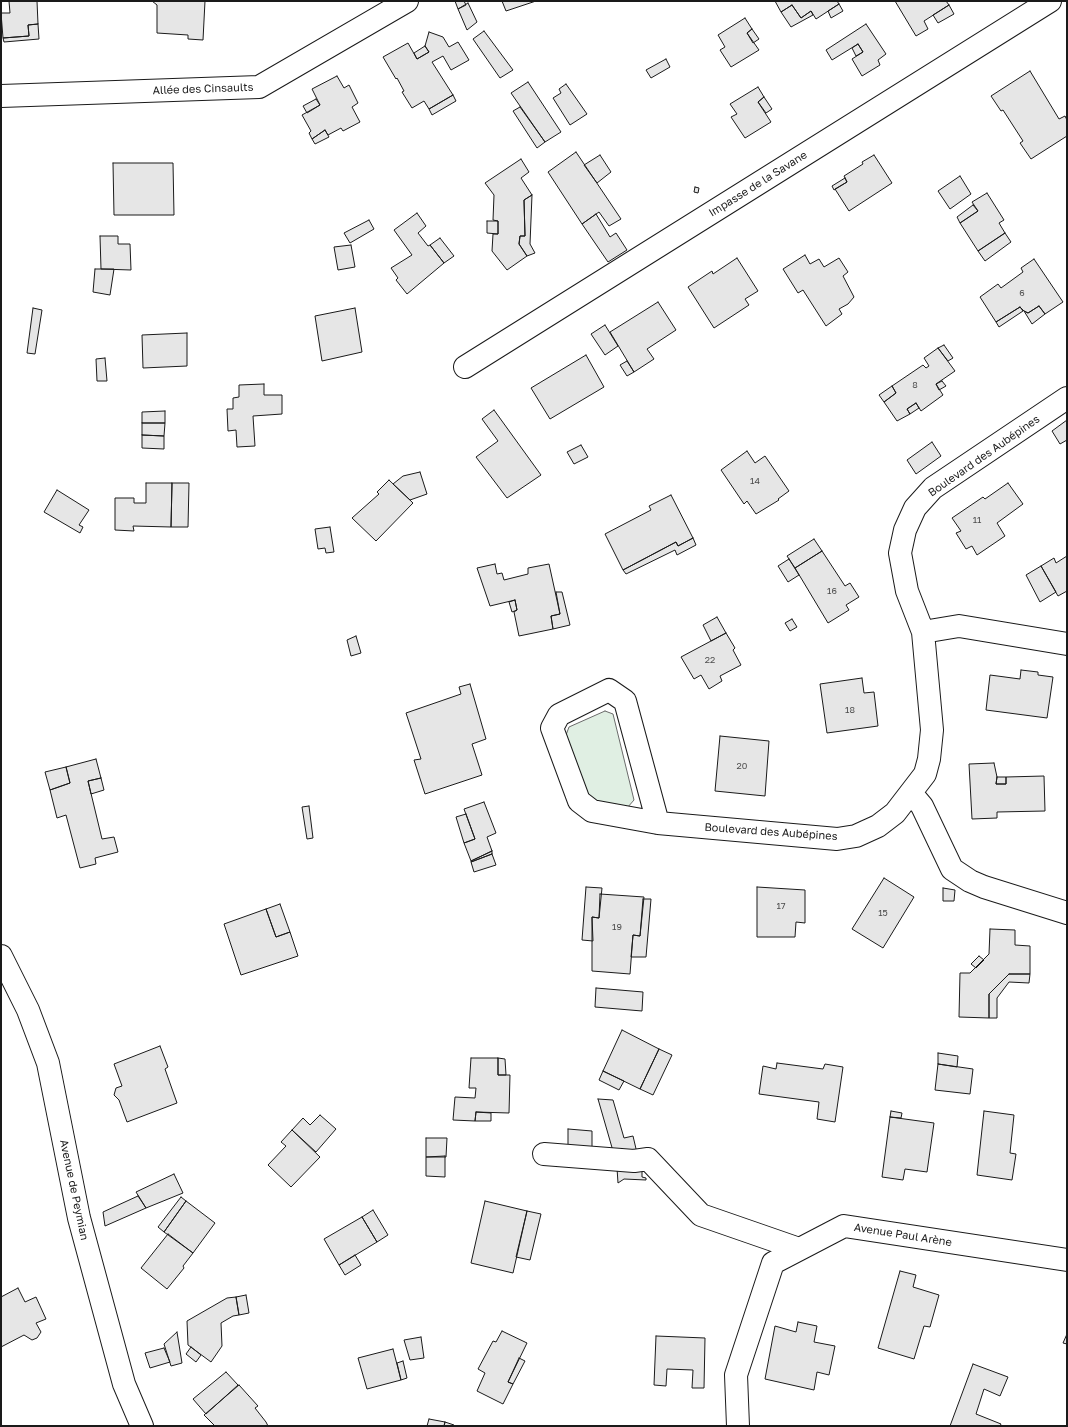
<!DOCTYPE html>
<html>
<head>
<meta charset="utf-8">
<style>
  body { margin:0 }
  #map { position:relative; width:1068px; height:1427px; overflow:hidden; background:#fff; font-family:"Golos Text",sans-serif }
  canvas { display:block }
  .frame { position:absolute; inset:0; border:2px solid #1a1a1a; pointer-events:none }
</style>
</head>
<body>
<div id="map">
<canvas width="1068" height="1427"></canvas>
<div class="frame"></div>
</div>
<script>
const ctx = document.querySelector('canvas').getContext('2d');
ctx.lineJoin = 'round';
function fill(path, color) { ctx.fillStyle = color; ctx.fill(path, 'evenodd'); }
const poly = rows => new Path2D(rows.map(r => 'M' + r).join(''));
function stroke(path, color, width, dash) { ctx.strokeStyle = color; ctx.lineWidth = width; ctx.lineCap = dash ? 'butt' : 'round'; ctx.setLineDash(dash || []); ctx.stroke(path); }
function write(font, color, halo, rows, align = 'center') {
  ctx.font = font + ' "Golos Text",sans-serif'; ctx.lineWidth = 3; ctx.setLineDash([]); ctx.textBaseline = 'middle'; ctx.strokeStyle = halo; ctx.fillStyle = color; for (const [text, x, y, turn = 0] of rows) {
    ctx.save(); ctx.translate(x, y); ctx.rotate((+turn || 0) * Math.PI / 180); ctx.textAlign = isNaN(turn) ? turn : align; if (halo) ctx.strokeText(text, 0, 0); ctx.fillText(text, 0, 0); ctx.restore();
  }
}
const green = poly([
  [605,711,613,714,634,800,627,808,595,805,586,791,566,735,569,727,605,711]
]);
const building = poly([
  [9,1,37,1,38,24,28,25,29,36,3,38,1,13,10,13,9,1],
  [152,1,205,1,203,40,188,39,188,35,157,33,157,5,152,1],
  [455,1,464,1,466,5,458,9,455,1],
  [502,1,536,1,506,11,502,1],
  [775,1,837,1,839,4,816,19,811,11,801,18,792,5,781,12,775,1],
  [895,1,946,1,949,5,924,21,928,29,916,36,895,1],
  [468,3,477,22,467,30,458,9,468,3],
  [839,4,843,11,831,18,828,11,839,4],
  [792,5,801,18,811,11,813,15,791,27,781,12,792,5],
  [949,5,954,14,938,23,933,15,949,5],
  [745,18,752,29,747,33,759,50,731,67,720,50,725,47,718,35,745,18],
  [38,24,39,39,4,42,3,38,29,36,28,25,38,24],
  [866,24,886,54,878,60,880,65,862,76,852,59,863,52,858,44,832,60,826,50,866,24],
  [752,29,759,39,753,43,747,33,752,29],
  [484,31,513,70,500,78,473,39,484,31],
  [429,32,443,37,449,47,458,42,469,60,451,70,443,56,432,62,453,95,429,109,424,101,412,108,402,92,404,91,397,78,396,79,383,57,408,43,417,59,429,52,425,46,429,32],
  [858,44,863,52,856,56,852,48,858,44],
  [425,46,429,52,417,59,414,53,425,46],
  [666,59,670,67,651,78,646,70,666,59],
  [1030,71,1059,119,1065,116,1067,120,1067,136,1031,159,1020,143,1023,141,1003,110,1001,111,991,96,1030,71],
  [337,76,344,88,349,85,358,103,352,107,360,122,343,131,341,128,328,135,325,130,312,139,309,133,311,131,302,115,320,105,312,89,337,76],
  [528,82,561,132,545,142,511,93,528,82],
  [566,84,587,114,570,125,553,98,561,93,559,89,566,84],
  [758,87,764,97,758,102,771,122,745,138,731,117,737,114,730,104,758,87],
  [453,95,456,101,432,115,429,109,453,95],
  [764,97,772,109,766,113,758,102,764,97],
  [316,99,320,105,307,113,303,106,316,99],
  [520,107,545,142,537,148,513,111,520,107],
  [325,130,329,137,315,144,312,139,325,130],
  [576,152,621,219,609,226,599,212,582,224,548,172,576,152],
  [600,155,611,172,597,183,584,165,600,155],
  [874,155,892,183,849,211,835,189,847,182,844,176,863,164,862,162,874,155],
  [521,159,529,172,521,178,532,195,524,200,525,236,520,236,519,244,527,256,507,270,492,251,493,234,498,234,498,221,493,220,494,195,485,183,521,159],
  [113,163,173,163,174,215,114,215,113,163],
  [960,176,971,194,950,209,938,191,960,176],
  [845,178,847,182,834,190,832,186,845,178],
  [695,187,699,188,698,193,694,192,695,187],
  [987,193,1004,220,999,223,1005,233,978,251,960,223,978,211,972,202,987,193],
  [532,195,530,244,535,253,527,256,519,244,520,236,525,236,524,200,532,195],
  [973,205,978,211,960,223,957,217,973,205],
  [417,213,426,226,418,233,428,246,430,245,444,263,407,294,396,280,398,278,391,268,412,255,394,230,417,213],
  [596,214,610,237,616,233,627,250,608,262,582,224,596,214],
  [369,220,374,229,350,243,344,233,369,220],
  [487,221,498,221,498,234,487,233,487,221],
  [1005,233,1011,242,985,261,978,251,1005,233],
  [100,236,118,236,118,244,130,244,131,270,101,269,100,236],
  [440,238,454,256,444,263,430,245,440,238],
  [351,245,355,267,338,270,334,247,351,245],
  [805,255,810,264,819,259,824,267,839,258,848,272,843,276,854,297,848,304,839,309,842,314,826,326,803,290,798,293,783,269,805,255],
  [737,258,758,291,745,299,749,305,714,328,688,287,712,271,713,274,737,258],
  [1034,259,1063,302,1045,314,1039,306,1028,313,1024,311,1020,307,996,322,980,297,998,284,1001,288,1023,272,1021,268,1034,259],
  [95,269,114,269,110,295,93,292,95,269],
  [658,302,676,330,647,349,654,359,634,372,610,332,658,302],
  [1039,306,1045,314,1032,324,1024,311,1028,313,1039,306],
  [1020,307,1023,311,999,327,996,322,1020,307],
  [33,308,42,310,35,354,27,353,33,308],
  [355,308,362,352,322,361,315,316,355,308],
  [605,325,618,346,605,355,591,334,605,325],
  [187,333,187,366,143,368,142,335,187,333],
  [944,345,953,358,948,361,938,348,944,345],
  [938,348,955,371,936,384,943,395,921,411,916,403,907,409,910,414,897,421,884,402,896,393,892,386,923,365,926,368,929,366,924,358,938,348],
  [586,355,604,387,550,419,531,388,586,355],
  [105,358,107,381,97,381,96,359,105,358],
  [627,361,634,372,627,376,620,365,627,361],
  [942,381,946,386,939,390,936,384,942,381],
  [264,384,264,395,282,395,282,414,253,416,255,446,237,447,236,430,228,431,227,409,233,409,233,398,239,397,239,385,264,384],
  [892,386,896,393,884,402,879,395,892,386],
  [916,403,919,408,910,414,907,409,916,403],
  [494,410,541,475,507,498,476,457,498,441,482,419,494,410],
  [165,411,165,423,142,423,142,412,165,411],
  [1067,420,1067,440,1060,444,1052,431,1067,420],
  [142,423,165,423,164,436,142,435,142,423],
  [142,435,164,436,164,449,142,448,142,435],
  [932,442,941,456,916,474,907,460,932,442],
  [581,445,588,457,574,464,567,452,581,445],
  [747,451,755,463,765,456,789,491,778,499,779,500,756,514,747,501,744,504,721,470,747,451],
  [420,472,427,494,410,500,393,484,403,476,420,472],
  [389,480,413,503,376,541,352,518,379,494,377,492,389,480],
  [146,483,172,483,171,527,133,526,134,531,115,530,115,498,134,498,134,503,146,503,146,483],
  [172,483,189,483,188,527,171,527,172,483],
  [1008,483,1023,504,997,523,1005,536,977,555,972,546,966,549,956,533,961,531,952,518,983,497,985,499,1008,483],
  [57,490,89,510,79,525,83,527,80,533,44,512,57,490],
  [671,495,693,538,678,546,676,542,623,570,605,534,651,510,649,506,671,495],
  [330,527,334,552,326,553,325,548,318,549,315,529,330,527],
  [693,538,696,545,677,555,675,550,626,574,623,570,676,542,678,546,693,538],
  [814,539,822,551,795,568,787,556,814,539],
  [822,551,845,586,850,583,859,597,846,605,849,610,828,623,795,568,822,551],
  [1067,556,1067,591,1058,596,1041,566,1054,558,1056,563,1067,556],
  [789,559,799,575,788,582,778,566,789,559],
  [495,564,497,574,502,573,504,580,528,574,528,568,549,564,560,614,551,616,553,629,519,636,514,612,517,610,515,600,490,606,477,568,495,564],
  [1041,566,1056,592,1040,602,1026,575,1041,566],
  [556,592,562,592,570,625,553,629,551,616,560,614,556,592],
  [515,600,517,610,512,612,509,602,515,600],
  [717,617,726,633,711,641,703,625,717,617],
  [792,619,797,627,790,631,785,623,792,619],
  [726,633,735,648,733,650,741,665,720,676,722,681,709,689,701,675,694,679,681,657,726,633],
  [356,636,361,653,351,656,347,640,356,636],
  [1021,670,1038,672,1038,675,1053,677,1047,718,986,710,990,675,1020,679,1021,670],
  [862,678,864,693,874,692,878,726,827,733,820,684,862,678],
  [470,684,486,739,472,744,482,775,425,794,414,760,421,759,406,713,461,694,459,687,470,684],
  [720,736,769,741,765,796,715,791,720,736],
  [96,759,101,778,88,781,102,839,114,837,118,852,95,858,96,864,80,868,66,815,57,818,50,790,70,783,66,767,96,759],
  [994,763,997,777,996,784,1006,784,1006,777,1044,776,1045,811,997,812,997,818,972,819,969,764,994,763],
  [66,767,70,783,50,790,45,772,66,767],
  [997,777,1006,777,1006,784,996,784,997,777],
  [101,778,104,790,91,794,88,781,101,778],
  [484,802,496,833,487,837,492,851,471,861,464,843,475,839,464,809,484,802],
  [309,806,313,838,307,839,302,807,309,806],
  [466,814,475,839,464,843,456,817,466,814],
  [492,851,492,854,471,862,471,861,492,851],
  [492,854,496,865,474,872,471,862,492,854],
  [884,878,914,897,883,948,852,929,884,878],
  [586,887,602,888,599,918,592,917,593,941,582,940,586,887],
  [757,887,805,890,805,923,796,922,795,937,757,937,757,887],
  [943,888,955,890,954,901,943,901,943,888],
  [600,894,644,897,640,936,633,935,630,974,592,971,592,917,599,918,600,894],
  [643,899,651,899,646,957,631,957,633,935,640,936,643,899],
  [280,904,290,932,276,937,266,909,280,904],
  [266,909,276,937,290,932,298,956,241,975,224,924,266,909],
  [990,929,1015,930,1015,945,1030,946,1030,974,1009,974,989,994,989,1018,959,1017,960,973,970,973,989,954,990,929],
  [979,956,984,960,976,968,971,964,979,956],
  [1009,974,1030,974,1029,983,1009,982,997,998,997,1018,989,1018,989,994,1009,974],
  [596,988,643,992,642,1011,595,1007,596,988],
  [622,1030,659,1049,640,1089,603,1071,622,1030],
  [160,1046,168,1067,165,1069,177,1103,127,1122,119,1100,114,1095,116,1088,122,1086,114,1064,160,1046],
  [659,1049,672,1055,653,1095,640,1089,659,1049],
  [938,1053,958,1056,957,1067,938,1064,938,1053],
  [471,1058,498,1058,498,1075,510,1075,509,1113,476,1112,475,1121,453,1120,455,1097,475,1098,476,1088,469,1088,471,1058],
  [498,1058,505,1059,506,1075,498,1075,498,1058],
  [777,1063,823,1069,825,1064,843,1067,835,1122,817,1119,819,1102,759,1094,763,1066,776,1069,777,1063],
  [938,1064,973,1069,970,1094,935,1090,938,1064],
  [603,1071,624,1081,619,1090,599,1080,603,1071],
  [598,1099,613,1100,624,1138,633,1136,637,1153,615,1158,598,1099],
  [891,1111,902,1113,901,1118,890,1117,891,1111],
  [984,1111,1014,1115,1010,1153,1016,1154,1012,1180,977,1175,984,1111],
  [476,1112,491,1113,491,1121,475,1121,476,1112],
  [320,1115,336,1129,316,1152,292,1130,303,1118,310,1125,320,1115],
  [890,1117,934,1123,927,1172,905,1169,903,1180,882,1177,890,1117],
  [568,1129,592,1131,592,1151,568,1149,568,1129],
  [292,1130,320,1157,291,1187,268,1165,286,1146,281,1142,292,1130],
  [426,1138,447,1138,446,1157,426,1157,426,1138],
  [445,1156,445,1177,426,1176,426,1157,445,1156],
  [617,1168,642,1170,642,1177,646,1178,646,1180,624,1179,618,1183,617,1168],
  [174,1174,183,1193,146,1208,136,1192,174,1174],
  [138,1196,146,1208,105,1226,103,1212,138,1196],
  [181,1197,186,1201,164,1232,158,1227,181,1197],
  [186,1201,215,1223,193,1253,164,1232,186,1201],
  [485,1201,527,1211,513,1273,471,1263,485,1201],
  [373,1210,388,1235,377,1242,362,1217,373,1210],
  [527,1211,541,1214,530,1260,516,1257,527,1211],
  [362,1217,377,1242,339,1265,324,1239,362,1217],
  [168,1234,193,1253,183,1266,184,1268,167,1289,141,1268,168,1234],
  [355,1255,361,1265,345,1275,339,1265,355,1255],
  [900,1271,916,1275,913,1287,939,1295,930,1327,924,1326,914,1359,878,1348,900,1271],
  [18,1288,25,1302,36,1297,46,1319,36,1323,41,1332,37,1338,32,1340,24,1335,1,1347,1,1297,18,1288],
  [246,1295,249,1313,239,1315,236,1297,246,1295],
  [236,1297,239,1315,233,1316,221,1323,222,1346,211,1362,188,1345,187,1321,227,1298,236,1297],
  [798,1322,817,1326,814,1342,835,1346,829,1375,817,1372,814,1390,765,1379,775,1326,796,1332,798,1322],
  [502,1331,527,1343,508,1382,513,1384,503,1404,477,1391,485,1373,478,1369,493,1341,496,1342,502,1331],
  [177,1332,182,1363,171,1366,164,1344,177,1332],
  [1067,1334,1067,1344,1063,1343,1067,1334],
  [656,1336,705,1338,704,1388,692,1388,693,1370,667,1369,666,1386,654,1385,656,1336],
  [421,1337,424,1358,410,1360,404,1340,421,1337],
  [191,1347,201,1355,196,1362,186,1354,191,1347],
  [164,1348,170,1362,150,1368,145,1353,164,1348],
  [393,1349,401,1380,367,1389,358,1358,393,1349],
  [519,1358,525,1361,513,1384,508,1382,519,1358],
  [403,1361,407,1378,401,1380,397,1363,403,1361],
  [973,1364,1008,1377,1000,1396,984,1389,976,1414,1001,1424,1000,1426,950,1426,973,1364],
  [226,1372,238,1385,206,1414,193,1399,226,1372],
  [239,1385,258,1406,255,1408,266,1422,268,1426,215,1426,204,1415,239,1385],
  [429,1419,445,1422,444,1426,427,1426,429,1419],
  [445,1422,454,1425,454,1426,444,1426,445,1422]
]);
const street = poly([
  [1,96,259,87,407,1],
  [465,367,1050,1],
  [923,632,959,626,1067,644],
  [911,793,922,806,952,869,970,881,984,887,1067,913],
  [658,823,625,701,609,690,559,715,552,728,579,801,592,811,658,823,837,839,856,836,878,826,895,813,925,774,929,759,932,730,923,632,907,591,900,553,905,530,915,508,933,488,1067,398],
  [1,956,28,1010,48,1063,79,1218,124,1384,142,1426],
  [544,1154,634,1161,648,1159,701,1215,799,1249],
  [738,1426,736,1375,773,1263,844,1226,1067,1260]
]);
const numberNames = [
  ["6",1022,293],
  ["8",915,385],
  ["14",755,481],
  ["11",977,520],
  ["16",832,591],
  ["22",710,660],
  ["18",850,710],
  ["20",742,766],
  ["17",781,906],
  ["15",883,913],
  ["19",617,927]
];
const streetNames = [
  ["Allée des Cinsaults",203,89,-2],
  ["Impasse de la Savane",758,184,-32],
  ["Boulevard des Aubépines",984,456,-35],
  ["Boulevard des Aubépines",771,832,4],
  ["Avenue de Peymian",74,1190,78],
  ["Avenue Paul Arène",903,1235,9]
];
fill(green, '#e0efe3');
stroke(green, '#6a6a6a', 1);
fill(building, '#e6e6e6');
stroke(building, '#1a1a1a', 1);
stroke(street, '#1a1a1a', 24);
stroke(street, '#fff', 22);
write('9px', '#4d4d4d', null, numberNames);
write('11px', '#1a1a1a', '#fff', streetNames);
</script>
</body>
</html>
